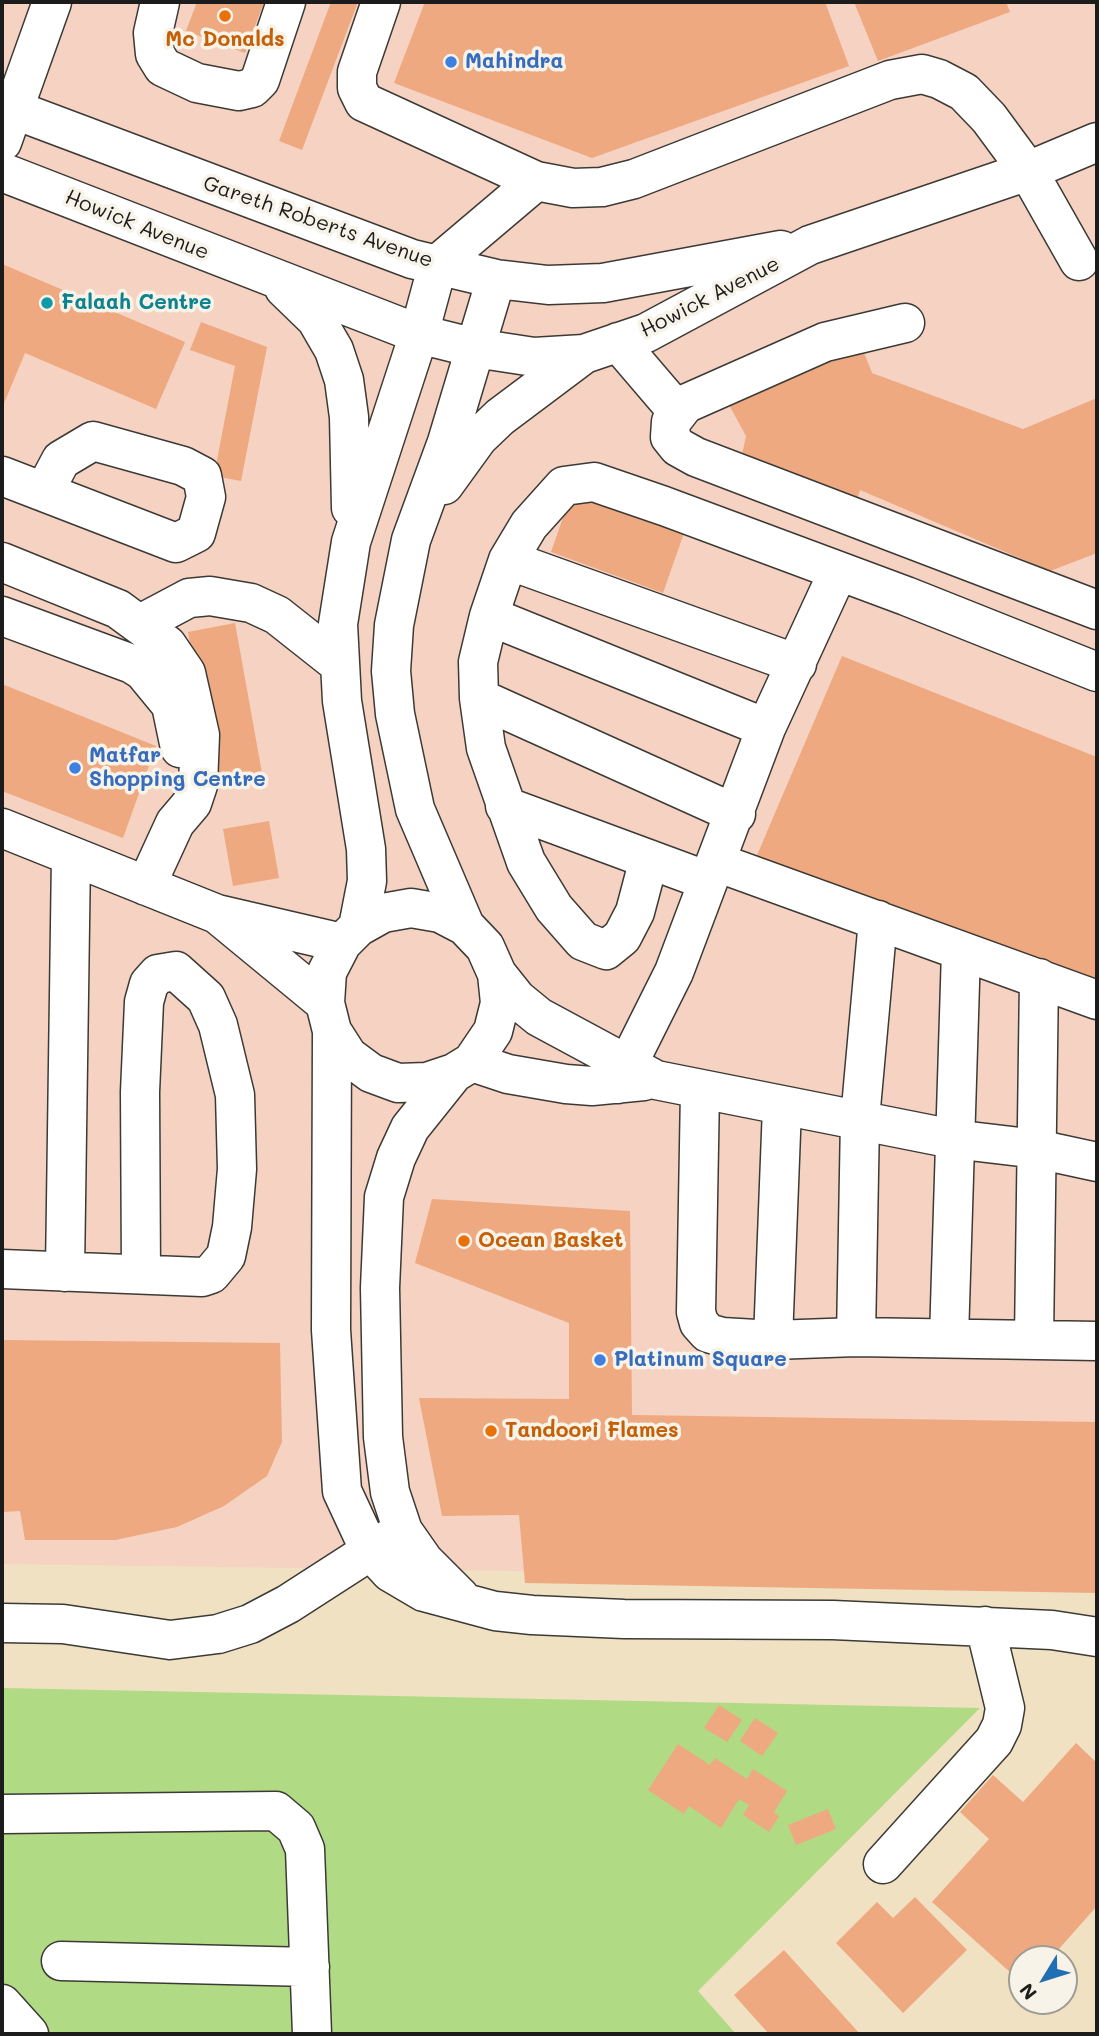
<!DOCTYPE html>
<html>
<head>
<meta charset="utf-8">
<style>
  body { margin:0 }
  #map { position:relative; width:1099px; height:2036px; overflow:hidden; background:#f0e1c2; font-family:Mali,sans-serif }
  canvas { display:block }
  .frame { position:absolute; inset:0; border:4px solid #1c1c1c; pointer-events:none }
  .north { position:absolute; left:1008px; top:1945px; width:70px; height:70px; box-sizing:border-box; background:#f7f3e8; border:2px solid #9f9d96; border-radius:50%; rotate:232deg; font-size:19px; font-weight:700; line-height:28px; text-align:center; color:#1c1c1c }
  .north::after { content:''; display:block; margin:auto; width:24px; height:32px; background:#1f6fb2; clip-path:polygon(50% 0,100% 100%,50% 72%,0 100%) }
</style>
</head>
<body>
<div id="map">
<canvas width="1099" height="2036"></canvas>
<div class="frame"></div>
<div class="north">N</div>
</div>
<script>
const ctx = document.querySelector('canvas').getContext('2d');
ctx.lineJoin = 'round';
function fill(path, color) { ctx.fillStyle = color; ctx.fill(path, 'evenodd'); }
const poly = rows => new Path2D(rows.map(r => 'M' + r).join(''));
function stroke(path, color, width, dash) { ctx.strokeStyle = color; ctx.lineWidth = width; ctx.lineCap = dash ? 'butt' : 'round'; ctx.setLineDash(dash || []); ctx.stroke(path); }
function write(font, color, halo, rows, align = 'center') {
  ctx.font = font + ' Mali,sans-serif'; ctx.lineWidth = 7; ctx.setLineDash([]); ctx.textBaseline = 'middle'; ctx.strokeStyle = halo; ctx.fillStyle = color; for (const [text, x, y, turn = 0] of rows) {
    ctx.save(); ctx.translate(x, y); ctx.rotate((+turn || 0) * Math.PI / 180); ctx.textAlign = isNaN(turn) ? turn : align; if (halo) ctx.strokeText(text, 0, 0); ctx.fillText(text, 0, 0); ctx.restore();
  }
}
const built = poly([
  [2,2,1097,2,1097,1579,2,1564]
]);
const green = poly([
  [2,1688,980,1708,698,1991,736,2034,48,2034,2,1985]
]);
const building = poly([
  [197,2,264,2,245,53,186,31],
  [331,2,358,2,302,150,279,141],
  [425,2,825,2,849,66,592,158,394,83],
  [854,2,1006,2,1010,12,878,61],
  [2,264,185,342,156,409,25,353,2,408],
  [201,322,267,347,241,481,214,476,235,366,190,350],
  [861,345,872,373,1023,429,1097,398,1097,553,1050,571,860,490,853,512,739,469,746,436,729,405],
  [572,492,684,533,663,593,551,552],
  [235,623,262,773,215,781,188,632],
  [842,656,1097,757,1097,993,752,867],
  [2,684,156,746,123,838,2,791],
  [269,821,279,878,233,886,223,829],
  [432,1199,630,1211,632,1415,1097,1422,1097,1593,525,1583,519,1515,442,1516,419,1398,569,1399,569,1323,415,1263],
  [2,1340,280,1343,282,1442,267,1476,224,1506,177,1527,115,1540,25,1540,20,1511,2,1512],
  [719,1705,742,1720,727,1742,704,1728],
  [755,1718,778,1733,762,1756,740,1741],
  [1076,1743,1097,1763,1097,1906,1050,1959,1022,1959,1022,1983,932,1902,989,1839,960,1812,993,1775,1023,1802],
  [678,1744,710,1765,715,1758,747,1779,753,1769,787,1791,774,1812,779,1816,769,1832,743,1815,749,1805,739,1799,721,1828,689,1806,684,1814,648,1790],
  [828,1809,836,1829,796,1845,788,1825],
  [915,1897,967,1950,903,2013,836,1943,877,1902,893,1918],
  [784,1950,860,2034,769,2034,734,1995]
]);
const minor = poly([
  [160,2,153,33,155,54,163,67,197,83,239,91,252,88,260,80,286,2],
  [381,2,357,72,357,88,364,102,536,181,573,188,602,187,634,179,890,80,922,74,939,79,964,92,989,118,1028,171,1079,261],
  [2,105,412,259,496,279,548,285,603,283,781,250],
  [2,142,52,2],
  [2,172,419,334,475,348,534,357,584,354,646,333,810,245,1028,171,1097,142],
  [284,288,316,319,334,350,344,380,349,417,351,508],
  [905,323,825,342,685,404,671,422,670,437,678,447,696,457,1097,610],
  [618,342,677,411],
  [2,476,176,543,196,533,206,497,202,476,183,466,93,441,61,460,44,492],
  [444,485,478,438,500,417,584,354],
  [508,560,797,664],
  [2,562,118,609,167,645,186,673,200,735,198,785,192,803,175,823,146,886],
  [2,616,132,664,143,671,171,705,180,748],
  [489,616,766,728],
  [140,624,189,598,210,596,251,603,277,615,339,664],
  [479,698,736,814],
  [505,806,708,881],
  [2,828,217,914,342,943],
  [649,859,635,912,622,937,606,950,583,941,554,908,526,862,486,748,479,698,478,662,489,616,508,560,529,525,564,486,594,482,664,506,906,596,1097,672],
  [716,862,1097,1000],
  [217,914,325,1003,332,1031,348,1056,371,1073,398,1083,427,1082,454,1073,472,1062,493,1031,500,1003,497,974,485,947,465,926,440,913,411,908,383,913,358,927,342,943,327,972,325,1003],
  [465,926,415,809,395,714,391,671,394,625,411,540,447,442,496,279],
  [358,927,367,881,366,849,342,701,338,624,351,542,419,334,438,264,536,181],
  [497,974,517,999,539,1017,656,1080,953,1139,1037,1149,1097,1162],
  [332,1031,331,1330,342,1491,369,1549,390,1572,424,1592,495,1611,532,1615,624,1619,833,1620,1052,1630,1097,1637],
  [472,1062,508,1074,566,1084,592,1086,644,1081],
  [454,1073,410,1128,396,1158,384,1197,380,1288,383,1437,390,1492,403,1531,424,1561,460,1597],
  [618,1084,674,972,766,728,838,572],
  [700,1091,696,1312,699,1323,708,1333,722,1337,773,1340,856,1337,1097,1341],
  [2,1269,202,1277,211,1274,226,1256,232,1227,237,1169,235,1095,218,1025,206,998,176,971,158,974,149,984,144,1002,140,1092,141,1274],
  [65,1272,71,856],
  [856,1337,860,1119,878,920],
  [949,1338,961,951],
  [1034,1339,1039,978],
  [773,1340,782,1107],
  [2,1623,63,1624,170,1640,218,1634,250,1624,288,1604,392,1537],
  [2,1814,276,1811,296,1828,305,1849,312,2034],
  [883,1864,994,1741,1002,1725,1005,1708,985,1626],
  [61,1961,310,1967],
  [2,2004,29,2034]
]);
const markers = [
  [225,16,7,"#e8710a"],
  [451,62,7,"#3f7fe0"],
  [47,303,7,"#0f9aa8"],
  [75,768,7,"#3f7fe0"],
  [464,1241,7,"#e8710a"],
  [600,1360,7,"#3f7fe0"],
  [491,1431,7,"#e8710a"]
];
const foodNames = [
  ["Mc Donalds",225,40,"center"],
  ["Ocean Basket",478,1241],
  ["Tandoori Flames",505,1431]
];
const shopNames = [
  ["Mahindra",465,62],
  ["Matfar",89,756],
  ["Shopping Centre",89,780],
  ["Platinum Square",614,1360]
];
const streetNames = [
  ["Gareth Roberts Avenue",318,222,19],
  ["Howick Avenue",137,225,22],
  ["Howick Avenue",710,297,-27]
];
const cultureNames = [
  ["Falaah Centre",61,303]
];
fill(built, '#f5d2c2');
fill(green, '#b1da84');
fill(building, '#eea980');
stroke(minor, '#3c3a35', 41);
stroke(minor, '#fff', 38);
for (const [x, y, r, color] of markers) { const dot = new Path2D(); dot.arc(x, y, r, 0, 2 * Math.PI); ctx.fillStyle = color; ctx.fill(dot); stroke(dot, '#f7f3e8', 2.5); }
write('bold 21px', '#c56008', '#f7f3e8', foodNames, 'left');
write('bold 21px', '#366cbe', '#f7f3e8', shopNames, 'left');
write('21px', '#1c1c1c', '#f7f3e8', streetNames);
write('bold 21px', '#0d838f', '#f7f3e8', cultureNames, 'left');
</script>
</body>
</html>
